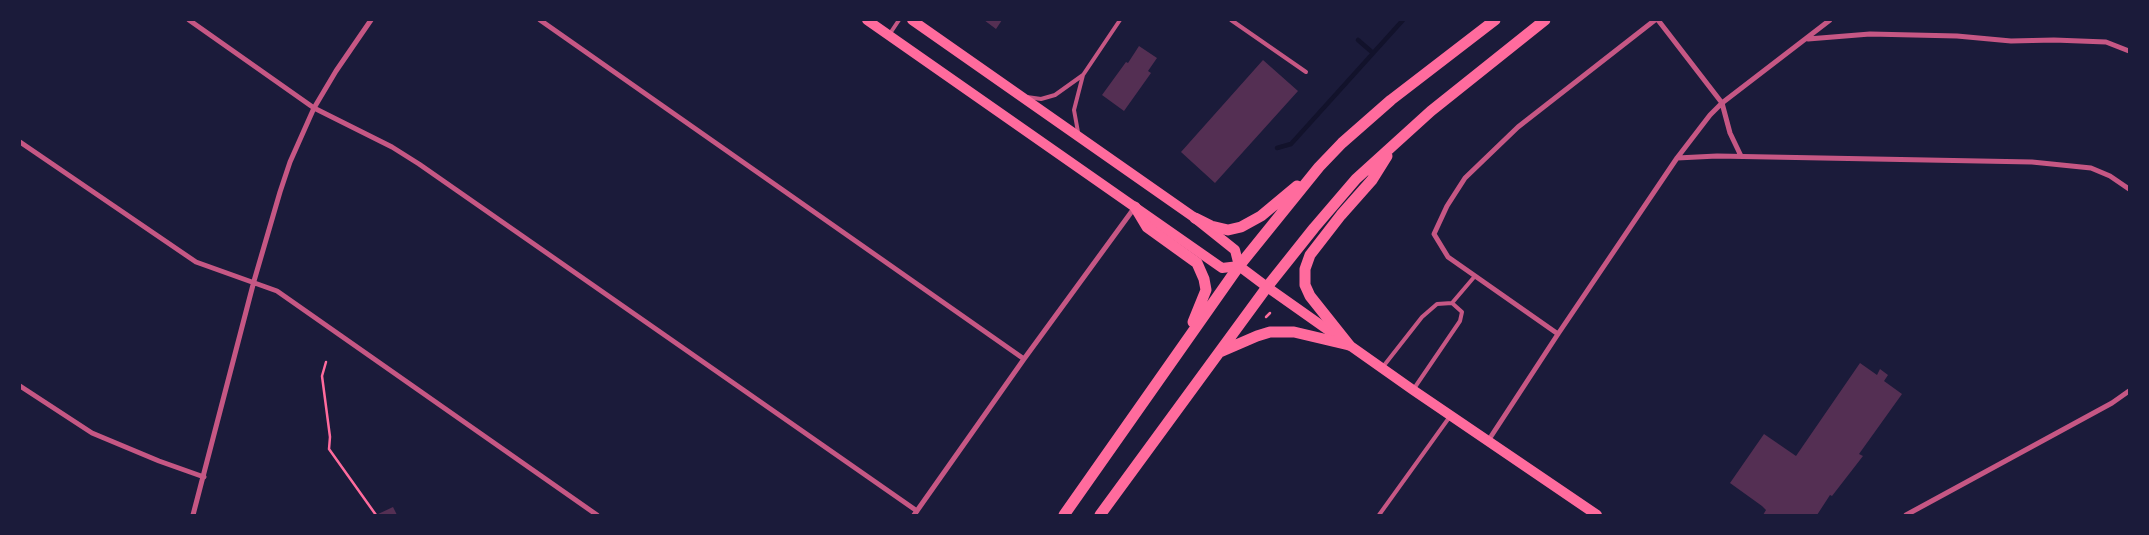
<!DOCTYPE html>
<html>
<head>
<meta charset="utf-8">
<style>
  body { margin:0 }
  #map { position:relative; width:2149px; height:535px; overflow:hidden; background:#1b1b3a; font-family:"Public Sans",sans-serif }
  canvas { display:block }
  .frame { position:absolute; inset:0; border:21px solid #1b1b3a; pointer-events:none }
</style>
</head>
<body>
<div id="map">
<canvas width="2149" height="535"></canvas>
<div class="frame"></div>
</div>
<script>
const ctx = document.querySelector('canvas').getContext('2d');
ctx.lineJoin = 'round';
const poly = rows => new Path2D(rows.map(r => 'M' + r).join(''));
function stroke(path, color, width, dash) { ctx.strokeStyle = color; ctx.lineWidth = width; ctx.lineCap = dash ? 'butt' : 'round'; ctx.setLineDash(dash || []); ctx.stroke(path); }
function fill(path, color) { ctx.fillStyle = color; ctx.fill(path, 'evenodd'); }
const stream = poly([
  [1358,40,1373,53],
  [1277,148,1291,144,1403,20]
]);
const building = poly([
  [984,20,1002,20,996,29],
  [1139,46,1157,58,1148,71,1151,73,1124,111,1102,95,1126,62,1128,63],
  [1263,60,1298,91,1215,183,1181,152],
  [1860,363,1877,375,1880,369,1888,375,1884,381,1902,394,1859,454,1863,456,1832,496,1830,495,1817,515,1763,515,1766,510,1762,506,1730,483,1764,434,1796,456],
  [393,507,397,515,376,515]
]);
const path = poly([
  [1266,317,1270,313],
  [326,362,322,376,330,437,329,449,376,515]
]);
const service = poly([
  [1231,20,1306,72],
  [889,35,899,20],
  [1027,97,1041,99,1055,95,1083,75],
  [1078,132,1074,110,1083,75,1120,20],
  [1452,303,1475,276],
  [1382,368,1422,317,1437,304,1452,303,1462,312,1460,321,1413,390],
  [1379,515,1451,415]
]);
const minor = poly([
  [189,20,314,108,392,147,419,164,917,511],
  [540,20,1024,359],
  [1658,20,1722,103,1730,133,1741,156],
  [1808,39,1870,34,1957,36,2011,41,2054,40,2106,42,2129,51],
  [20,142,196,262,277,291,597,515],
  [1677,158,1717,156,2032,162,2091,168,2110,176,2129,189],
  [1558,334,1448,257,1434,234,1447,206,1465,178,1518,127,1655,20],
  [20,386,92,433,159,461,204,477],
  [1488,441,1558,334,1677,158,1710,115,1722,103,1830,20],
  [193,515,254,281,280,192,290,162,314,108,336,71,371,20],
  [914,515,1024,359,1135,207],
  [1906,515,2112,403,2129,391]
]);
const secondary = poly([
  [867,20,1222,268,1239,266],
  [912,20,1195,218,1235,250,1239,266,1267,287,1413,390,1597,515]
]);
const trunk = poly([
  [1135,207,1147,227,1197,263,1204,279,1206,290,1193,322],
  [1195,218,1211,226,1228,230,1241,227,1261,216,1297,186],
  [1349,345,1310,296,1305,285,1305,269,1310,255,1341,215,1372,180,1387,156],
  [1220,352,1257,336,1270,332,1294,332,1349,345],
  [1064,515,1239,266,1319,167,1342,143,1391,100,1495,20],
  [1100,515,1267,287,1314,228,1356,179,1431,111,1545,20]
]);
stroke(stream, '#12122b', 4.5);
fill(building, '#542f53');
stroke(path, '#ff6b9d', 2.5);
stroke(service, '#c65784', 4);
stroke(minor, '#c65784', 5);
stroke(secondary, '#ff6b9d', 10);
stroke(trunk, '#ff6b9d', 11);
</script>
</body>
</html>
